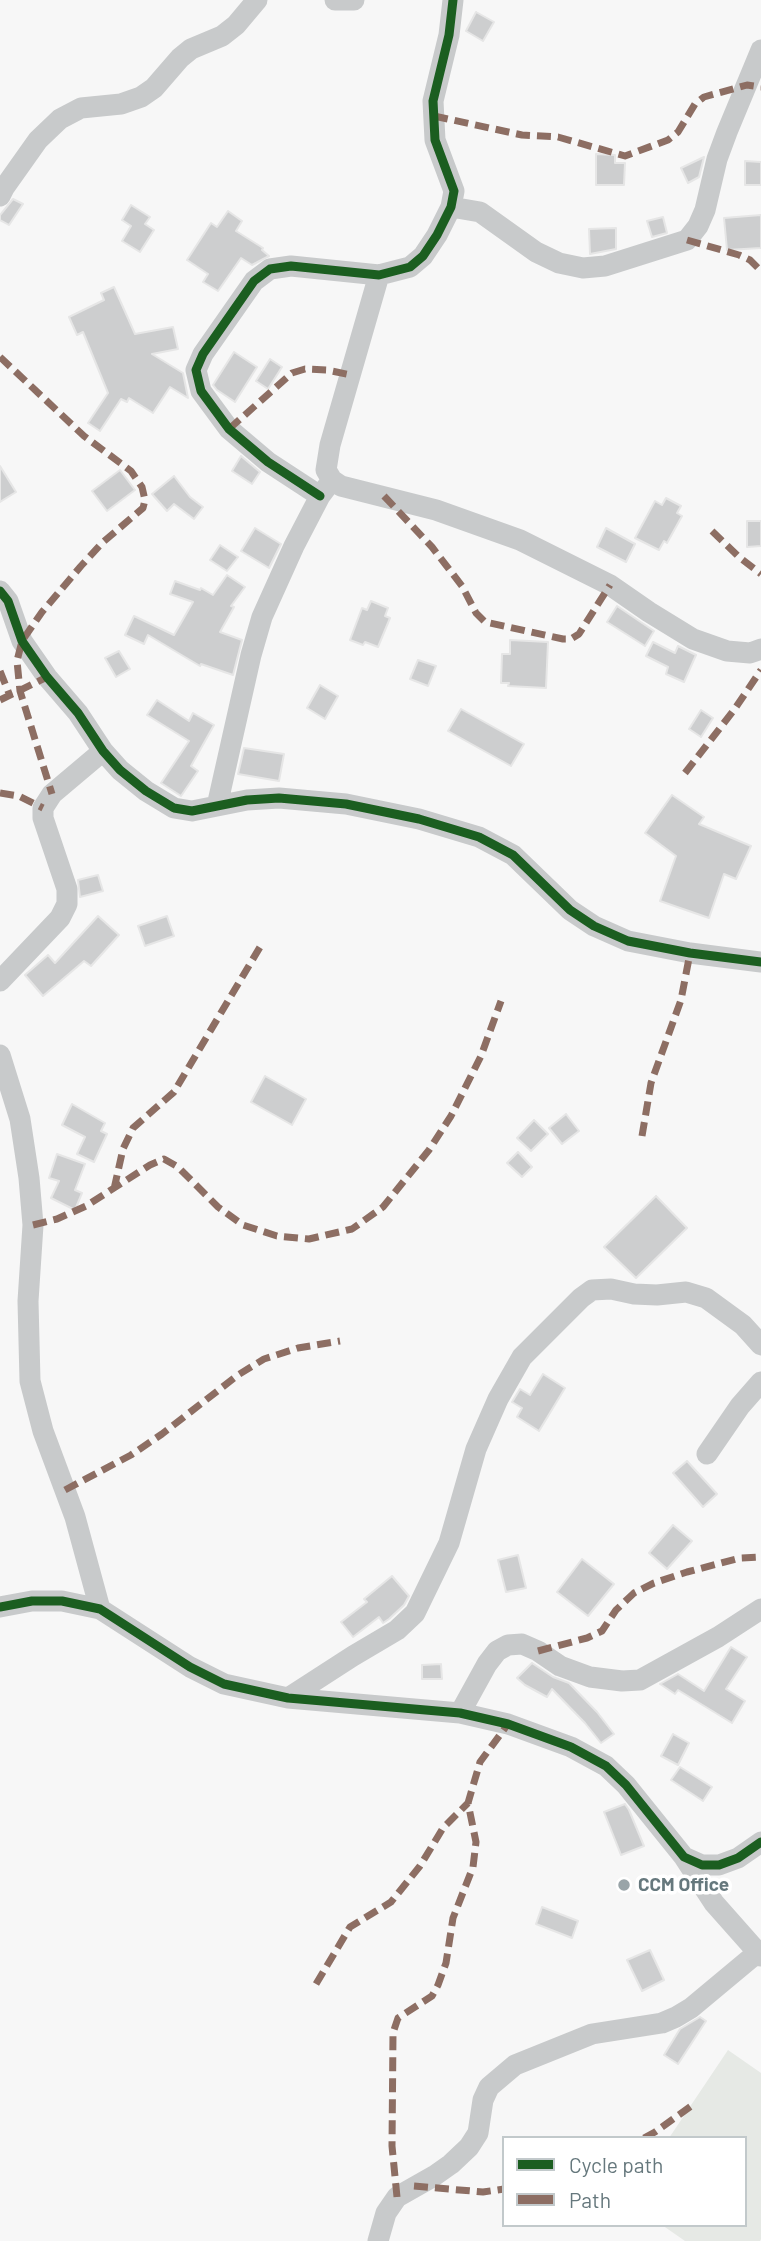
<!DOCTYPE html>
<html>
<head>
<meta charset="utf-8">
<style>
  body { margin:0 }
  #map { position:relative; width:761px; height:2241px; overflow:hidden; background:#f7f7f7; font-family:Barlow,sans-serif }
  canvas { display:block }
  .legend { position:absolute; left:502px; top:2136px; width:245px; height:91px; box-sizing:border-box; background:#fff; border:2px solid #c2c9cb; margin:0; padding:9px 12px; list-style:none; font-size:21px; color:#66787d }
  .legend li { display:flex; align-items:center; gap:14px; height:35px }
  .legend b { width:35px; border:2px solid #c2c9cb }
</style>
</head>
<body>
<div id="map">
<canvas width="761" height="2241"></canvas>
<ul class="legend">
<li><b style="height:9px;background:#1b5e20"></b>Cycle path</li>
<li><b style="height:9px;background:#8d6e63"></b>Path</li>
</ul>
</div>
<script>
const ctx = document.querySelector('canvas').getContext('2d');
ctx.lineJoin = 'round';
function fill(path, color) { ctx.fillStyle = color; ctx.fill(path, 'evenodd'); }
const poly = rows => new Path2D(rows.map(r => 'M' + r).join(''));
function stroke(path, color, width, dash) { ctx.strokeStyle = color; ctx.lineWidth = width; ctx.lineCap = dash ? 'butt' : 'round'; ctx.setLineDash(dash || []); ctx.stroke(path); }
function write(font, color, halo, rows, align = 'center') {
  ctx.font = font + ' Barlow,sans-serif'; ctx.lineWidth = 7; ctx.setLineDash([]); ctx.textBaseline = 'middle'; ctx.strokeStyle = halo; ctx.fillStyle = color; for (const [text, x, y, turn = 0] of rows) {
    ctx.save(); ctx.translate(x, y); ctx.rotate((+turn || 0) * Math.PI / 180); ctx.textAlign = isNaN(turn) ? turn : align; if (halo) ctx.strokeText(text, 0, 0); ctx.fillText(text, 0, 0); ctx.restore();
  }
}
const green = poly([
  [728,2050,761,2073,761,2239,760,2241,685,2241,662,2225,745,2225,745,2138,669,2138]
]);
const building = poly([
  [476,12,494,22,483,41,466,31,476,12],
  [596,154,615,155,615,163,625,163,624,185,596,185,596,154],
  [704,157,699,177,688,183,681,168,704,157],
  [745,161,761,162,761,185,745,185,745,161],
  [13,199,23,204,9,225,0,220,0,215,13,199],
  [131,205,150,217,145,224,154,230,140,252,122,241,131,226,122,220,131,205],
  [228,211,242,221,236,231,263,248,262,250,269,256,252,265,241,258,218,291,203,282,208,274,187,260,211,223,217,227,228,211],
  [761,215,761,248,727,250,724,218,761,215],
  [663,217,667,233,652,237,647,221,663,217],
  [616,228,616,249,590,254,589,229,616,228],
  [114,287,135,334,173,327,178,349,152,354,183,373,188,398,170,387,153,413,129,398,127,402,121,399,100,431,88,423,108,393,83,332,77,335,69,317,104,300,101,293,114,287],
  [234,352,257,367,235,402,217,390,213,385,234,352],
  [270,359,282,367,268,389,256,381,270,359],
  [241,456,260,472,252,484,232,471,241,456],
  [0,466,16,492,0,502,0,466],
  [120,470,135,490,107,511,92,491,120,470],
  [174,476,190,497,203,507,194,519,174,504,167,511,152,494,174,476],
  [666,498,681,506,677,513,682,516,667,543,664,541,659,550,635,538,655,501,662,505,666,498],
  [747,521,761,521,761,546,747,547,747,521],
  [255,528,281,544,269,568,241,551,255,528],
  [606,528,635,544,626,562,597,547,606,528],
  [220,545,238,557,227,571,210,560,220,545],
  [227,575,245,587,231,606,234,607,220,632,242,640,233,675,201,664,200,666,148,635,144,644,125,635,134,616,174,635,193,602,170,594,175,581,200,590,201,588,213,595,227,575],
  [371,601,388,608,385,616,390,618,378,647,365,642,363,645,350,640,362,608,367,610,371,601],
  [617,606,654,631,645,646,607,622,617,606],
  [510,640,548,642,546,688,508,686,509,683,501,683,502,654,510,654,510,640],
  [653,642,675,653,678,646,696,655,684,682,666,674,668,667,646,656,653,642],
  [119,651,130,669,116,677,105,658,119,651],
  [418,660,436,666,428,686,410,679,418,660],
  [320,685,338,696,325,719,307,708,320,685],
  [157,700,189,721,193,713,214,725,191,766,198,771,181,796,161,783,189,741,147,715,157,700],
  [461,709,524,744,511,766,448,731,461,709],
  [701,710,713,718,701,737,689,729,701,710],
  [244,748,284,754,279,781,238,774,244,748],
  [672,795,704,817,699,824,751,846,736,879,724,874,709,918,660,901,676,856,645,833,672,795],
  [98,875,103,891,80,897,78,880,98,875],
  [98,916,119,935,91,966,84,961,43,996,25,975,48,955,55,963,98,916],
  [167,916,174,936,145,946,138,926,167,916],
  [265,1076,306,1099,292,1125,251,1102,265,1076],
  [72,1104,105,1123,101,1131,107,1134,94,1162,77,1154,85,1137,62,1125,72,1104],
  [566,1114,579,1131,562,1144,549,1128,566,1114],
  [534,1120,548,1134,531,1151,517,1138,534,1120],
  [518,1152,532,1167,522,1177,507,1163,518,1152],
  [57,1154,85,1164,75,1190,82,1193,75,1210,51,1198,59,1181,49,1178,57,1154],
  [656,1196,687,1228,636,1278,604,1247,656,1196],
  [543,1374,565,1388,539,1431,517,1417,522,1408,512,1402,520,1389,530,1395,543,1374],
  [687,1461,717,1494,703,1507,673,1473,687,1461],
  [673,1525,692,1541,667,1569,649,1553,673,1525],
  [518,1555,526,1588,506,1592,498,1560,518,1555],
  [582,1559,614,1584,588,1616,557,1592,582,1559],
  [392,1576,409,1596,404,1605,389,1619,383,1623,379,1617,353,1637,341,1622,367,1602,364,1599,392,1576],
  [731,1647,747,1657,726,1689,745,1701,732,1723,678,1690,675,1694,660,1684,678,1674,704,1691,731,1647],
  [532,1663,553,1677,569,1683,597,1712,614,1734,601,1743,585,1723,552,1689,547,1697,525,1685,517,1678,532,1663],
  [441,1664,442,1679,422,1679,422,1665,441,1664],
  [673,1734,689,1743,678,1765,661,1756,673,1734],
  [680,1767,712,1787,703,1801,671,1780,680,1767],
  [625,1804,629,1810,644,1846,621,1855,604,1812,625,1804],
  [542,1907,578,1921,572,1938,536,1924,542,1907],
  [650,1950,664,1980,642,1991,627,1960,650,1950],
  [700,2017,706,2021,678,2064,664,2055,680,2029,700,2017]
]);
const street = poly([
  [335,0,354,0],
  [0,196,4,188,38,140,60,119,81,108,121,104,141,97,154,88,180,58,191,49,222,36,236,25,257,0],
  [451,207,480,212,536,252,559,263,583,268,605,266,687,240,698,226,705,210,717,159,727,132,761,50],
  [379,275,330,445,326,470,332,480,341,486,436,510,520,540,610,585,649,612,693,639,727,651,750,653,761,649],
  [320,496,268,462,229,429,201,391,196,370,203,354,254,281,270,269,291,266,379,275,410,267,423,256,437,235,451,207,454,191,435,140,433,101,449,35,453,0],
  [0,591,8,601,22,641,47,677,78,713,103,751,120,770,146,791,174,808,192,811,247,800,279,798,346,804,419,819,479,837,513,855,570,910,594,926,628,941,690,953,761,962],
  [217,806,251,655,262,617,294,546,320,496,329,484],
  [0,981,60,918,67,904,67,889,43,818,43,808,52,794,103,751],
  [0,1055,20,1119,29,1178,33,1225,28,1301,30,1381,43,1431,75,1517,100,1609],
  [707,1454,740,1406,761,1382],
  [0,1607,32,1601,62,1601,100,1609,190,1667,224,1684,288,1698,460,1713,508,1724,571,1747,606,1766,626,1785,684,1857,702,1865,719,1865,738,1858,761,1842],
  [288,1698,353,1656,397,1630,415,1613,449,1543,476,1449,498,1399,522,1357,581,1298,592,1290,611,1289,634,1294,657,1295,686,1292,706,1298,743,1325,761,1345],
  [460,1713,487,1664,497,1651,508,1645,522,1644,538,1651,560,1666,590,1677,622,1681,640,1680,718,1637,761,1609],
  [684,1857,714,1903,761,1956],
  [378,2241,386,2213,397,2197,434,2176,451,2164,469,2147,478,2133,483,2100,489,2087,515,2065,592,2034,662,2023,676,2017,691,2008,757,1953]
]);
const quiet = poly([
  [434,116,522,135,558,137,625,156,668,140,678,132,695,104,704,97,747,85,761,87],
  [687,240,739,255,750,260,761,271],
  [0,357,84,436,131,471,142,487,145,500,143,508,102,543,81,566,42,612,22,641,17,661,20,691,52,794],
  [229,429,292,373,305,369,327,370,351,375],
  [384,496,432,547,462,586,476,613,485,622,563,639,571,639,579,634,610,585],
  [712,531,739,557,761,574],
  [0,671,10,696],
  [0,700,47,677],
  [685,773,734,710,761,670],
  [0,793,19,796,43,808],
  [642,1136,651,1083,681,1000,690,953],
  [114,1189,123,1149,133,1128,174,1092,263,942],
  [33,1225,57,1219,86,1206,150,1165,164,1159,178,1167,218,1207,243,1225,277,1236,309,1239,352,1229,383,1207,429,1150,451,1116,481,1056,501,1001],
  [65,1490,131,1455,162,1434,238,1375,264,1359,298,1348,340,1341],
  [538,1651,587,1638,602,1631,616,1610,634,1593,654,1583,687,1572,740,1558,761,1557],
  [316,1984,350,1927,391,1902,420,1866,443,1828,468,1803],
  [644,2138,655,2132,694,2104],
  [414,2186,483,2192,504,2189],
  [397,2197,392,2146,393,2033,398,2018,432,1996,438,1985,446,1963,453,1918,473,1867,476,1842,468,1803,480,1762,508,1724]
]);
const cycleway = poly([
  [320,496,268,462,229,429,201,391,196,370,203,354,254,281,270,269,291,266,379,275,410,267,423,256,437,235,451,207,454,191,435,140,433,101,449,35,453,0],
  [0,591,8,601,22,641,47,677,78,713,103,751,120,770,146,791,174,808,192,811,247,800,279,798,346,804,419,819,479,837,513,855,570,910,594,926,628,941,690,953,761,962],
  [0,1607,32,1601,62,1601,100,1609,190,1667,224,1684,288,1698,460,1713,508,1724,571,1747,606,1766,626,1785,684,1857,702,1865,719,1865,738,1858,761,1842]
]);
const markers = [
  [624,1885,7,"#99a4a8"]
];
const poiNames = [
  ["CCM Office",638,1885]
];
fill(green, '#e6e9e5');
fill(building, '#cdcecf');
stroke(building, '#e6e6e6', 2);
stroke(street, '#c8cacb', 21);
stroke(quiet, '#8d6e63', 7, [14, 7]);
stroke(cycleway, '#1b5e20', 9);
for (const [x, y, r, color] of markers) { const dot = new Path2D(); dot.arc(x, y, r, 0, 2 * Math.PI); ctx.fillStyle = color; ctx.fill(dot); stroke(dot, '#fff', 2.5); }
write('bold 19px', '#66787d', '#fff', poiNames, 'left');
</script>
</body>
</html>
